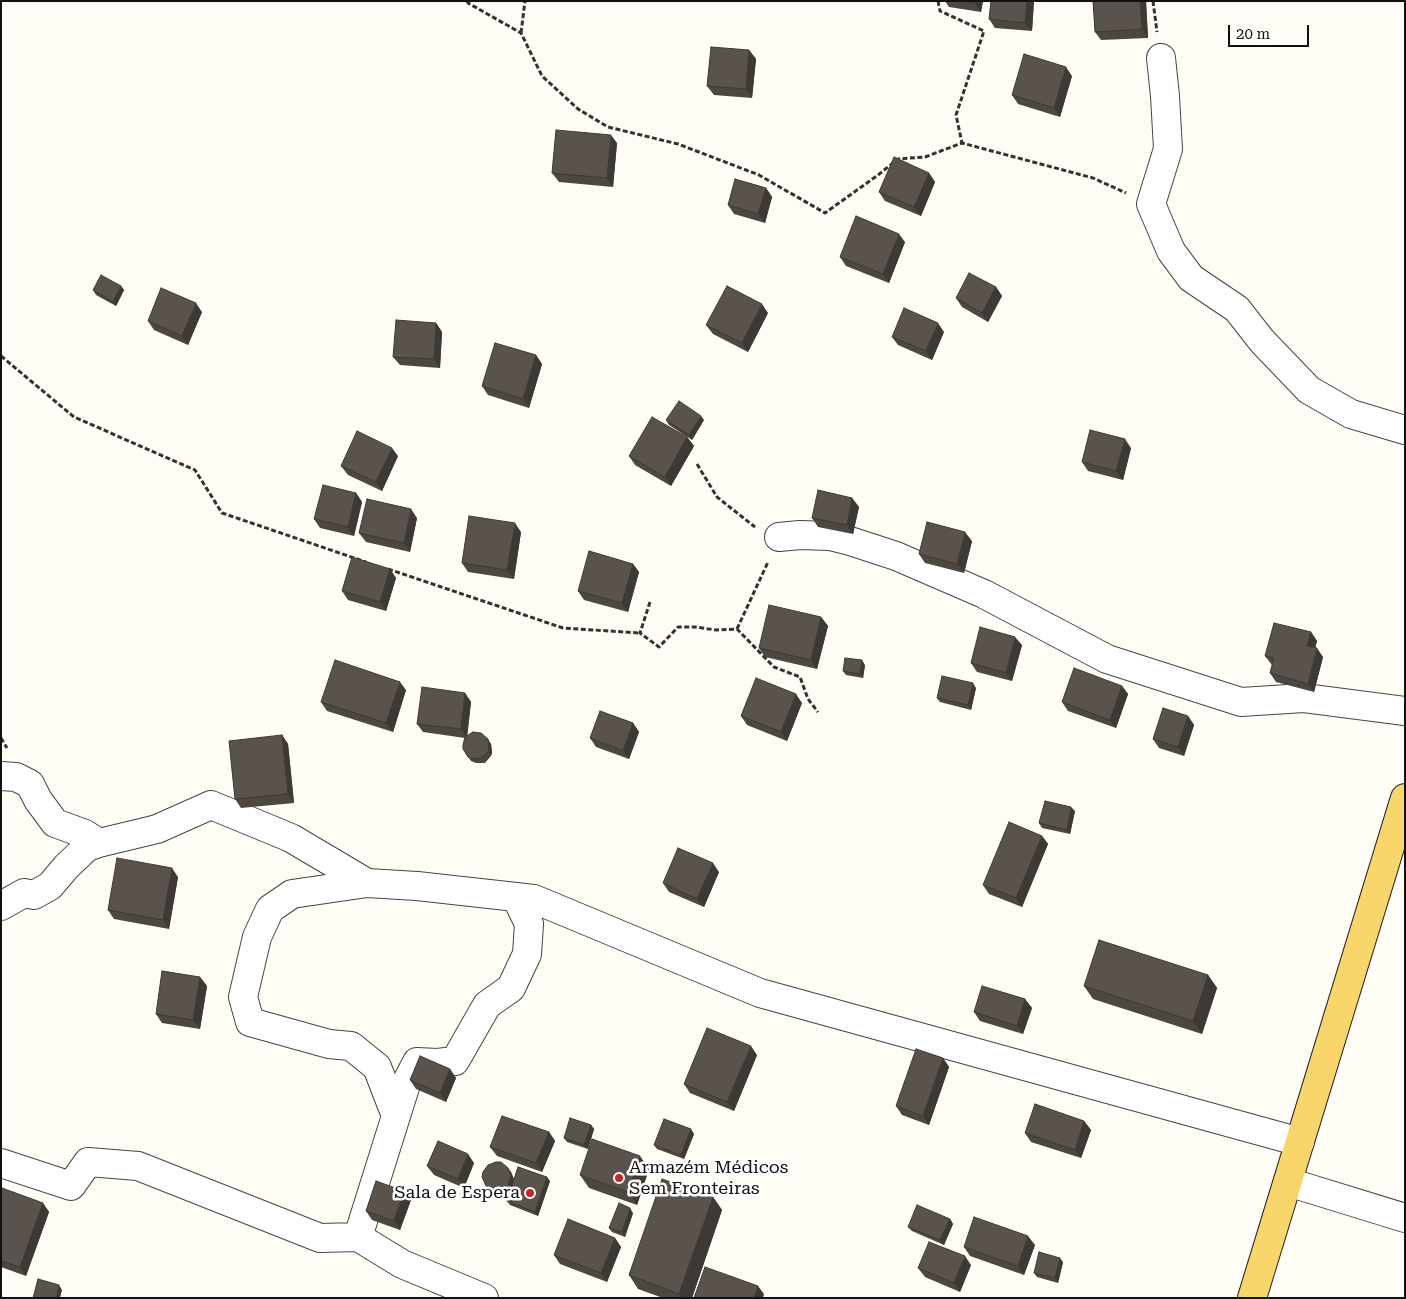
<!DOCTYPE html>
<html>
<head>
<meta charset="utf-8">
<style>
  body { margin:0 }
  #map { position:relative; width:1406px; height:1299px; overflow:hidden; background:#fffdf5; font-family:"Roboto Serif",serif }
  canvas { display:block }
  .frame { position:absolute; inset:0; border:2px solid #111; pointer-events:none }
  .scale { position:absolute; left:1228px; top:25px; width:81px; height:22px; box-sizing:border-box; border:2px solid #111; border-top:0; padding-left:6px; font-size:15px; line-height:18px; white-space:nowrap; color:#111; -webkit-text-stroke:4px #fff; paint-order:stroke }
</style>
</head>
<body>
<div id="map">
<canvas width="1406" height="1299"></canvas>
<div class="frame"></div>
<div class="scale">20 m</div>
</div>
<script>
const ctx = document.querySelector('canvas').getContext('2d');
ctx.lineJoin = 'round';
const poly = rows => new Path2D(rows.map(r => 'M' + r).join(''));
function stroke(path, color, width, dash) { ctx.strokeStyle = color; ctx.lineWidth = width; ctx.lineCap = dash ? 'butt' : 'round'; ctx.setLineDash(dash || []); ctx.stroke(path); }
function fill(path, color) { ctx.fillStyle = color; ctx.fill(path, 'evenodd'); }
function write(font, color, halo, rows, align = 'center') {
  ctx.font = font + ' "Roboto Serif",serif'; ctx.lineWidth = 5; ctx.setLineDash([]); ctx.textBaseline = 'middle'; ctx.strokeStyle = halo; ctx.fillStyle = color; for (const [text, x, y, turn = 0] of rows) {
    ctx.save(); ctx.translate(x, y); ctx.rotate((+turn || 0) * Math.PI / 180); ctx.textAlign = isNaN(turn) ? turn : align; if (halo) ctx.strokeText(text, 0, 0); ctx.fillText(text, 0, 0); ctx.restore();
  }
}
const path = poly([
  [467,1,468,3,521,33,542,76,578,109,608,127,678,144,759,175,825,213,878,175,898,159,925,157,962,143,1093,178,1126,193],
  [938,1,940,11,984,31,956,115,962,143],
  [1153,1,1157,32],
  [521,33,525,1],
  [1,356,74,417,195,470,222,513,366,562],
  [697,464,717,497,755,527],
  [388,569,563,628,640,633],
  [650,602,640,633,659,647,678,627,695,627,716,630,737,629,774,667,800,677,808,699,818,712],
  [737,629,768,562],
  [1,738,7,748]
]);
const minor = poly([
  [1161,58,1165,96,1168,149,1151,204,1171,251,1191,278,1237,309,1262,341,1309,390,1351,414,1405,430],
  [779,537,800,535,830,536,850,541,896,556,984,594,1107,659,1241,702,1304,698,1405,711],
  [1,776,16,777,30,784,38,800,55,823,85,834,99,843],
  [367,883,292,894,270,909,257,937,243,997,250,1022,329,1044,351,1046,377,1067,396,1116],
  [1,906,24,893,34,895,50,886,67,866,87,847,99,843,157,829,211,805,291,838,367,883,417,886,534,899,760,993,1300,1142],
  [1,1163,71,1186,88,1162,138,1166,320,1238,358,1237,402,1264,484,1298],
  [1288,1182,1405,1218],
  [358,1237,407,1081,417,1062,437,1063,455,1061,487,1005,511,988,527,954,529,924,516,897]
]);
const major = poly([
  [1252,1298,1405,798]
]);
const wall = poly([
  [945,1,983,1,981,12,949,7],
  [1034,1,1032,31,995,28,989,19],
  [1093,1,1146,1,1148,38,1101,40,1095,32],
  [749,50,756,59,752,98,714,95,707,86],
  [1072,76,1060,117,1018,104,1012,95],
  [617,143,613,187,559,182,552,173],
  [929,173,935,182,921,216,885,201,879,192],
  [766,188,772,197,765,223,734,214,728,205],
  [905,242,889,283,846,266,840,257],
  [121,286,124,290,116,306,96,295,93,290],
  [996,287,1002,296,988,322,962,307,956,298],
  [202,312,188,345,154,330,148,321],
  [768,313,748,352,713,334,706,325],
  [436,323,442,332,440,368,400,365,393,357],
  [944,332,932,360,898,345,892,337],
  [536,355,542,364,529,408,488,395,482,386],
  [666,420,704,420,692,440,669,425],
  [687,437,694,446,671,486,635,465,629,456],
  [1131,448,1123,480,1088,471,1082,462],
  [398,456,382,491,348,475,341,466],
  [356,493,362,502,354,536,320,528,314,519],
  [852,498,859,507,853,534,818,527,812,518],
  [417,518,410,552,366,542,359,533],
  [521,532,514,579,468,572,462,563],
  [972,541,964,573,925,563,919,554],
  [633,564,639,572,628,612,584,600,578,591],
  [390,569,396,578,386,611,348,600,342,591],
  [821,617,828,626,817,669,765,657,759,648],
  [1311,632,1317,641,1315,648,1323,657,1314,692,1276,682,1270,673,1272,665,1265,656],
  [1022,645,1012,681,977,672,971,663],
  [865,665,863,678,846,675,843,671],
  [1122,686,1128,694,1116,728,1068,711,1062,702],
  [976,688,971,710,940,702,937,698],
  [406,690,393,732,327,711,321,702],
  [465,693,471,702,467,736,491,744,492,752,491,756,485,763,476,763,471,761,463,749,465,738,423,732,417,724],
  [802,703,787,741,747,725,741,716],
  [1188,716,1194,725,1184,756,1159,748,1153,739],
  [633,723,639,732,629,759,596,747,590,738],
  [282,735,288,744,294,803,241,808,235,799],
  [1075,811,1070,834,1042,828,1039,823],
  [1042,836,1048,844,1022,907,989,894,983,885],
  [719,872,704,907,669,892,663,883],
  [178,877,169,929,114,919,108,910],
  [1208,975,1217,988,1202,1034,1093,999,1084,986],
  [200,977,207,986,200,1029,162,1023,156,1014],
  [1025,999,1032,1008,1023,1034,980,1021,974,1012],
  [757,1055,734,1111,690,1093,684,1084],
  [943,1058,949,1067,929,1125,902,1115,896,1106],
  [450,1069,456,1078,446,1102,416,1089,410,1080],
  [1084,1121,1091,1130,1081,1158,1031,1142,1025,1133],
  [591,1125,594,1129,588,1149,567,1142,564,1138],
  [549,1132,555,1141,542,1172,497,1156,490,1147],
  [694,1134,684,1159,657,1149,654,1145],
  [474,1163,464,1188,434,1175,427,1166],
  [649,1169,637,1205,589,1188,580,1175],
  [511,1172,514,1179,550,1181,538,1216,510,1205,507,1201,510,1191,503,1195,493,1194,489,1191,486,1186],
  [1,1191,43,1203,49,1212,26,1276,1,1267],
  [404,1191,411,1200,400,1230,372,1220,366,1211],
  [713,1197,722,1210,692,1298,663,1298,638,1289,629,1275],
  [633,1213,625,1237,612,1232,609,1228],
  [950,1219,953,1224,944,1245,912,1231,908,1227],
  [615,1238,621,1247,607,1282,560,1264,554,1255],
  [1035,1245,1024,1275,970,1256,964,1247],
  [1063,1262,1058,1283,1037,1277,1034,1273],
  [971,1265,960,1292,925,1277,918,1268]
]);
const shadedWall = poly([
  [975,1,983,1,981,12,975,3],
  [1027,1,1034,1,1032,31,1025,23],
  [1140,1,1146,1,1148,38,1142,29],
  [749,50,756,59,752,98,746,89],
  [1066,67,1072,76,1060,117,1054,108],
  [611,135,617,143,613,187,607,178],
  [929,173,935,182,921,216,914,207],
  [766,188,772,197,765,223,758,214],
  [899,234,905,242,889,283,883,274],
  [121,286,124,290,116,306,113,302],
  [996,287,1002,296,988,322,982,313],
  [196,303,202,312,188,345,182,336],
  [762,304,768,313,748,352,742,343],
  [436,323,442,332,440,368,434,359],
  [938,323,944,332,932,360,926,351],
  [536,355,542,364,529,408,523,399],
  [701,416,704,420,692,440,689,435],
  [687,437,694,446,671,486,665,477],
  [1125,439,1131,448,1123,480,1116,471],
  [392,448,398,456,382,491,376,482],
  [356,493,362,502,354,536,348,527],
  [852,498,859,507,853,534,847,525],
  [411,509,417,518,410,552,404,543],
  [515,523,521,532,514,579,507,570],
  [965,532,972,541,964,573,957,564],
  [633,564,639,572,628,612,622,603],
  [390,569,396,578,386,611,380,602],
  [821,617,828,626,817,669,811,660],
  [1311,632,1317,641,1313,655,1307,646],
  [1015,637,1022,645,1012,681,1006,673],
  [1317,648,1323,657,1314,692,1308,684],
  [862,660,865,665,863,678,860,674],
  [400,682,406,690,393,732,386,723],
  [973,683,976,688,971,710,968,705],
  [1122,686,1128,694,1116,728,1110,720],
  [465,693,471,702,467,738,461,729],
  [796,694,802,703,787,741,781,732],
  [1188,716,1194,725,1184,756,1178,747],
  [633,723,639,732,629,759,623,751],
  [282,735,288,744,294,803,288,794],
  [488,739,491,744,492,752,491,756,488,752],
  [1071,807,1075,811,1070,834,1067,830],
  [1042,836,1048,844,1022,907,1016,898],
  [713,863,719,872,704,907,697,899],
  [172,868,178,877,169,929,163,920],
  [1208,975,1217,988,1202,1034,1193,1021],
  [200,977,207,986,200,1029,193,1020],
  [1025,999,1032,1008,1023,1034,1017,1026],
  [751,1046,757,1055,734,1111,727,1102],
  [943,1058,949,1067,929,1125,923,1116],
  [450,1069,456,1078,446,1102,440,1093],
  [1084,1121,1091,1130,1081,1158,1075,1150],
  [591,1125,594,1129,588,1149,584,1145],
  [691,1129,694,1134,684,1159,681,1155],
  [549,1132,555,1141,542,1172,536,1163],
  [468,1154,474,1163,464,1188,458,1179],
  [640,1156,649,1169,637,1205,628,1192],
  [508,1168,511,1172,514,1180,511,1190,508,1186],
  [547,1177,550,1181,538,1216,535,1212],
  [404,1191,411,1200,400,1230,394,1221],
  [713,1197,722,1210,692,1298,682,1298,679,1294],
  [43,1203,49,1212,26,1276,20,1267],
  [630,1208,633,1213,625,1237,622,1232],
  [950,1219,953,1224,944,1245,940,1240],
  [1028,1236,1035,1245,1024,1275,1018,1266],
  [615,1238,621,1247,607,1282,601,1273],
  [965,1256,971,1265,960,1292,954,1283],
  [1060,1258,1063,1262,1058,1283,1055,1278],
  [59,1285,62,1290,60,1298,56,1298],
  [758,1286,764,1294,763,1298,754,1298]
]);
const building = poly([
  [963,1,975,1,975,3,963,1],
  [991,1,1027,1,1025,23,989,19,991,1],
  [1093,1,1140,1,1142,29,1095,32,1093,1],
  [711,47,749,50,746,89,707,86,711,47],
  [1024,54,1066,67,1054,108,1012,95,1024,54],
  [556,130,611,135,607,178,552,173,556,130],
  [894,157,929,173,914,207,879,192,894,157],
  [735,179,766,188,758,214,728,205,735,179],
  [856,216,899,234,883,274,840,257,856,216],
  [969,273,996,287,982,313,956,298,969,273],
  [101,275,121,286,113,302,93,290,101,275],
  [727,286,762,304,742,343,706,325,727,286],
  [161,288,196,303,182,336,148,321,161,288],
  [904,308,938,323,926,351,892,337,904,308],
  [396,320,436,323,434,359,393,357,396,320],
  [495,343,536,355,523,399,482,386,495,343],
  [679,401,701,416,689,435,666,420,679,401],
  [652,417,687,437,665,477,629,456,652,417],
  [1090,430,1125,439,1116,471,1082,462,1090,430],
  [357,431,392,448,376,482,341,466,357,431],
  [323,485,356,493,348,527,314,519,323,485],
  [818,490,852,498,847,525,812,518,818,490],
  [367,499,411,509,404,543,359,533,367,499],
  [469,516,515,523,507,570,462,563,469,516],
  [927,522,965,532,957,564,919,554,927,522],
  [589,551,633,564,622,603,578,591,589,551],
  [352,557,390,569,380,602,342,591,352,557],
  [769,605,821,617,811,660,759,648,769,605],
  [1274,623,1311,632,1307,646,1317,648,1308,684,1270,673,1274,658,1265,656,1274,623],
  [980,627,1015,637,1006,673,971,663,980,627],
  [845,658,862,660,860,674,843,671,845,658],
  [335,660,400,682,386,723,321,702,335,660],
  [1074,668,1122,686,1110,720,1062,702,1074,668],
  [942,676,973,683,968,705,937,698,942,676],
  [756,678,796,694,781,732,741,716,756,678],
  [422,687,465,693,461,729,417,724,422,687],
  [1163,708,1188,716,1178,747,1153,739,1163,708],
  [600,711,633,723,623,751,590,738,600,711],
  [473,732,481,733,488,739,489,748,488,752,481,758,472,759,468,757,463,749,463,745,465,737,473,732],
  [282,735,288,794,235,799,229,741,282,735],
  [1045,801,1071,807,1067,830,1039,823,1045,801],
  [1009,822,1042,836,1016,898,983,885,1009,822],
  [678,848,713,863,697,899,663,883,678,848],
  [117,858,172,868,163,920,108,910,117,858],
  [1099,940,1208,975,1193,1021,1084,986,1099,940],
  [162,971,200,977,193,1020,156,1014,162,971],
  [982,986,1025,999,1017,1026,974,1012,982,986],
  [707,1028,751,1046,727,1102,684,1084,707,1028],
  [916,1049,943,1058,923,1116,896,1106,916,1049],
  [420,1056,450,1069,440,1093,410,1080,420,1056],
  [1035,1104,1084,1121,1075,1150,1025,1133,1035,1104],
  [502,1116,549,1132,536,1163,490,1147,502,1116],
  [570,1118,591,1125,584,1145,564,1138,570,1118],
  [664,1119,691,1129,681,1155,654,1145,664,1119],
  [592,1139,640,1156,628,1192,580,1175,592,1139],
  [438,1141,468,1154,458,1179,427,1166,438,1141],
  [496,1162,501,1162,508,1168,511,1176,508,1186,500,1191,490,1189,486,1186,482,1177,483,1172,488,1165,496,1162],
  [518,1167,547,1177,535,1212,507,1201,518,1167],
  [662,1179,713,1197,679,1294,629,1275,662,1179],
  [376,1181,404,1191,394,1221,366,1211,376,1181],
  [2,1188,43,1203,20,1267,1,1261,1,1191,2,1188],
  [619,1203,630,1208,622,1232,609,1228,619,1203],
  [917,1205,950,1219,940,1240,908,1227,917,1205],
  [974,1217,1028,1236,1018,1266,964,1247,974,1217],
  [568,1219,615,1238,601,1273,554,1255,568,1219],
  [929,1242,965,1256,954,1283,918,1268,929,1242],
  [1039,1252,1060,1258,1055,1278,1034,1273,1039,1252],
  [705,1267,758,1286,754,1298,694,1298,705,1267],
  [38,1279,59,1285,56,1298,33,1298,38,1279]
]);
const markers = [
  [619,1178,5,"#c4262e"],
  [530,1193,5,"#c4262e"]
];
const poiNames = [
  ["Armazém Médicos",629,1168],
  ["Sem Fronteiras",629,1189],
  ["Sala de Espera",520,1193,"right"]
];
stroke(minor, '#444', 30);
stroke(major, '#222', 30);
stroke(path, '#333', 3, [5, 2.5]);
stroke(minor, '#fff', 28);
stroke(major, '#f9d66b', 28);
fill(wall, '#4d4742');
fill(shadedWall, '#3f3936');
fill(building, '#5a524d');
stroke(building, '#3f3936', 1);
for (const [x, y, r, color] of markers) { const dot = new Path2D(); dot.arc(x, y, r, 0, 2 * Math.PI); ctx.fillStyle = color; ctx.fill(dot); stroke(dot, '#fff', 2); }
write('18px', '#111', '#fff', poiNames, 'left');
</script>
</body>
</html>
